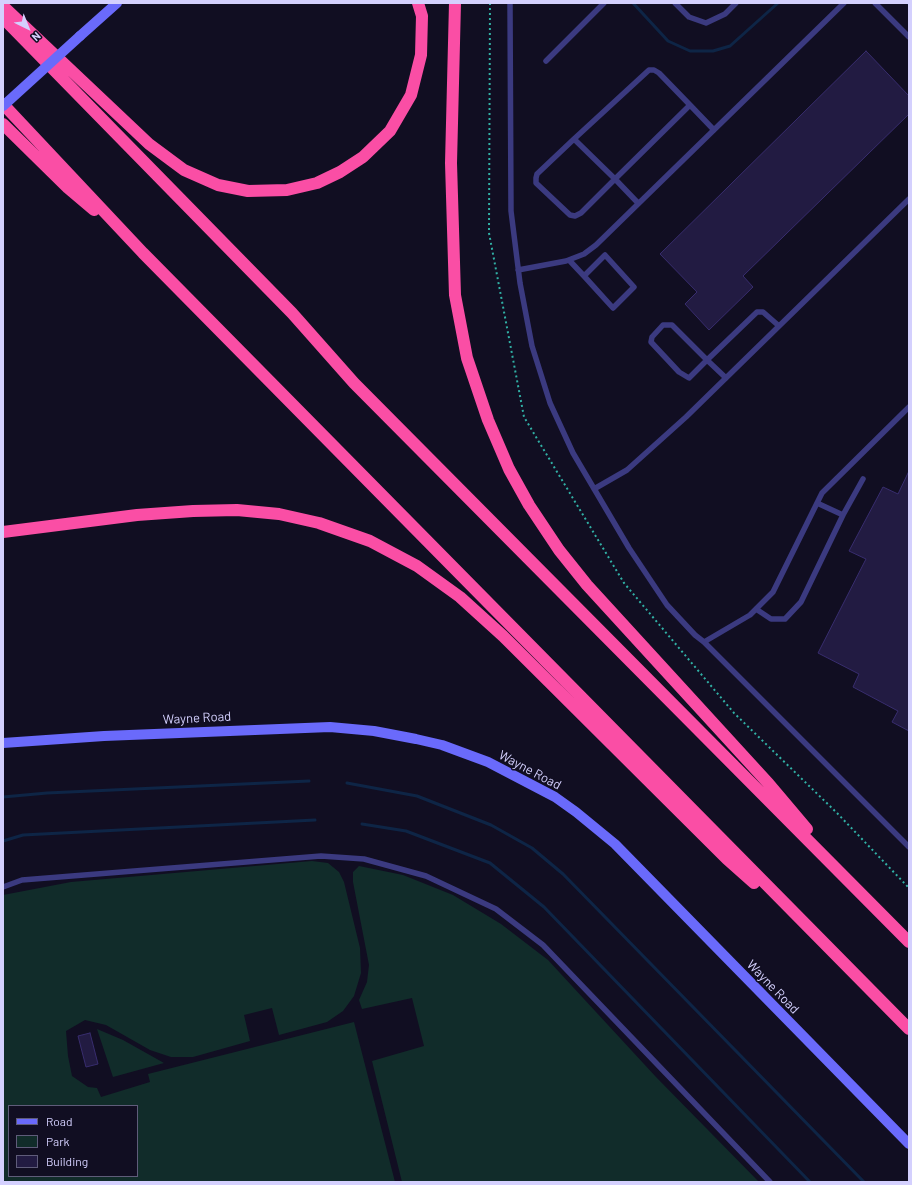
<!DOCTYPE html>
<html>
<head>
<meta charset="utf-8">
<style>
  body { margin:0 }
  #map { position:relative; width:912px; height:1185px; overflow:hidden; background:#110e22; font-family:Barlow,sans-serif }
  canvas { display:block }
  .frame { position:absolute; inset:0; border:4px solid #d4d0fe; pointer-events:none }
  .legend { position:absolute; left:8px; top:1105px; width:130px; height:72px; box-sizing:border-box; background:#110e22; border:1px solid #5f5c7a; margin:0; padding:5px 7px; list-style:none; font-size:12px; color:#d4d0fe }
  .legend li { display:flex; align-items:center; gap:8px; height:20px }
  .legend b { width:20px; border:1px solid #5f5c7a }
  .north { position:absolute; left:8px; top:8px; width:40px; height:40px; -webkit-text-stroke:3px #110e22; paint-order:stroke; rotate:137deg; font-size:11px; font-weight:700; line-height:16px; text-align:center; color:#d4d0fe }
  .north::after { content:''; display:block; margin:auto; width:14px; height:18px; background:#d4d0fe; clip-path:polygon(50% 0,100% 100%,50% 72%,0 100%) }
</style>
</head>
<body>
<div id="map">
<canvas width="912" height="1185"></canvas>
<div class="frame"></div>
<ul class="legend">
<li><b style="height:5px;background:#6a6afb"></b>Road</li>
<li><b style="height:11px;background:#112c2a"></b>Park</li>
<li><b style="height:11px;background:#221b42"></b>Building</li>
</ul>
<div class="north">N</div>
</div>
<script>
const ctx = document.querySelector('canvas').getContext('2d');
ctx.lineJoin = 'round';
function fill(path, color) { ctx.fillStyle = color; ctx.fill(path, 'evenodd'); }
const poly = rows => new Path2D(rows.map(r => 'M' + r).join(''));
function stroke(path, color, width, dash) { ctx.strokeStyle = color; ctx.lineWidth = width; ctx.lineCap = dash ? 'butt' : 'round'; ctx.setLineDash(dash || []); ctx.stroke(path); }
function write(font, color, halo, rows, align = 'center') {
  ctx.font = font + ' Barlow,sans-serif'; ctx.lineWidth = 3; ctx.setLineDash([]); ctx.textBaseline = 'middle'; ctx.strokeStyle = halo; ctx.fillStyle = color; for (const [text, x, y, turn = 0] of rows) {
    ctx.save(); ctx.translate(x, y); ctx.rotate((+turn || 0) * Math.PI / 180); ctx.textAlign = isNaN(turn) ? turn : align; if (halo) ctx.strokeText(text, 0, 0); ctx.fillText(text, 0, 0); ctx.restore();
  }
}
const green = poly([
  [312,861,328,863,339,872,344,882,360,948,361,973,354,996,343,1011,327,1022,279,1035,272,1008,244,1015,250,1041,193,1057,171,1057,150,1050,106,1025,85,1020,66,1031,68,1056,72,1076,88,1087,97,1088,101,1097,150,1082,148,1074,354,1022,395,1182,3,1182,3,895,71,882],
  [9,1106,137,1106,137,1176,9,1176],
  [359,866,403,875,453,895,501,924,548,960,656,1077,759,1182,402,1182,372,1061,424,1046,412,998,362,1009,359,1000,367,982,369,965,353,882,353,872],
  [97,1029,123,1040,164,1063,113,1077]
]);
const stream = poly([
  [633,3,668,41,690,51,713,51,730,46,778,3],
  [908,3,909,4],
  [347,783,417,796,491,825,532,848,563,874,864,1182],
  [3,797,47,793,309,781],
  [362,824,406,831,490,863,544,907,810,1182],
  [3,841,23,835,315,820]
]);
const building = poly([
  [866,51,909,96,909,114,743,276,753,287,709,330,685,304,697,292,660,254,866,51],
  [909,471,909,731,892,722,898,711,853,687,859,674,818,653,866,559,849,551,883,487,898,494,909,471],
  [90,1033,98,1064,86,1067,78,1036,90,1033]
]);
const path = poly([
  [490,3,489,233,524,417,624,583,734,713,837,813,909,888]
]);
const lane = poly([
  [510,3,511,211,520,283,532,346,550,403,573,453,629,548,667,605,695,635,704,642,909,847],
  [675,3,689,17,706,23,725,14,736,3],
  [875,3,909,37],
  [546,61,604,3],
  [690,105,714,130],
  [574,139,649,70,654,70,659,73,690,105,615,179,581,213,575,216,570,215,536,183,536,178,537,174,574,139,615,179,638,203],
  [569,260,584,276,613,308,634,287,605,255,584,276],
  [518,270,566,261,584,254,596,245,844,3],
  [726,378,707,360,672,325,663,325,652,337,651,342,679,372,689,378,707,360,757,312,763,312,779,326],
  [594,489,627,470,686,417,909,199],
  [843,515,863,479],
  [756,609,771,619,785,619,801,602,843,515,817,503],
  [704,642,750,615,773,592,822,493,909,407],
  [3,887,22,880,321,856,364,859,426,876,496,909,543,945,770,1182]
]);
const secondary = poly([
  [80,36,117,3],
  [3,743,104,736,330,727,374,731,416,739,442,745,488,762,555,797,576,812,615,844,909,1144]
]);
const highway = poly([
  [455,3,451,163,455,295,467,358,488,420,509,469,529,505,559,550,587,585,769,784,807,829],
  [3,6,149,144,184,170,218,185,248,191,287,190,317,183,340,172,363,157,390,131,411,95,421,55,422,16,418,3],
  [3,18,292,313,354,383,909,942],
  [3,104,143,253,909,1029],
  [3,124,68,188,94,210],
  [3,532,137,515,193,511,237,510,279,514,319,523,370,541,417,566,460,597,503,636,727,859,754,883]
]);
const secondaryBridge = poly([
  [3,106,80,36]
]);
const streetNames = [
  ["Wayne Road",197,718,-3],
  ["Wayne Road",530,770,28],
  ["Wayne Road",773,987,46]
];
fill(green, '#112c2a');
stroke(stream, '#0e2546', 3);
fill(building, '#221b42');
stroke(building, '#382d6e', 1);
stroke(path, '#31b0a5', 2, [2, 3]);
stroke(lane, '#3b3a80', 5.5);
stroke(secondary, '#6a6afb', 10);
stroke(highway, '#fa4ea5', 12);
stroke(secondaryBridge, '#6a6afb', 10);
write('13px', '#d4d0fe', '#110e22', streetNames);
</script>
</body>
</html>
